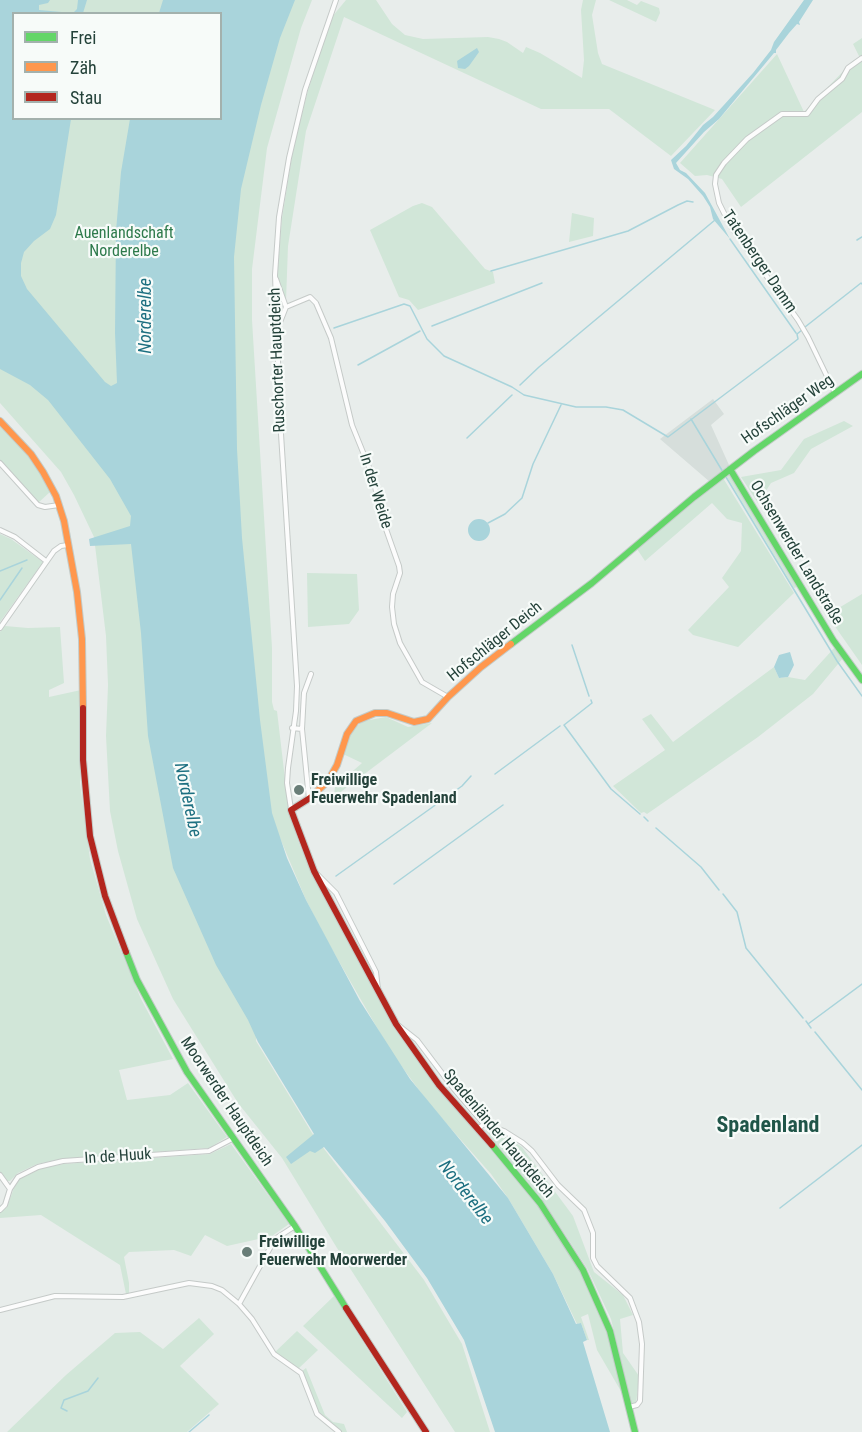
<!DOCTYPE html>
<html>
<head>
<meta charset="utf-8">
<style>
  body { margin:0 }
  #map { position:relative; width:862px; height:1432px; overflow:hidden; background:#e8edeb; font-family:"Roboto Condensed",sans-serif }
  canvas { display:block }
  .legend { position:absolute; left:12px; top:12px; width:210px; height:108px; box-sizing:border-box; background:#f7fbf9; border:2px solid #a3b1ad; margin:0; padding:8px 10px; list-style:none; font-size:18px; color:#24423a }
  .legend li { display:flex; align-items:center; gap:12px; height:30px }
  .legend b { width:30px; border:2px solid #a3b1ad }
</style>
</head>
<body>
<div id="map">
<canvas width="862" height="1432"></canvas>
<ul class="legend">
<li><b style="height:8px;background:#63d668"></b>Frei</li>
<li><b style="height:8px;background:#ff974d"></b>Zäh</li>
<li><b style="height:8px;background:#b3261e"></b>Stau</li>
</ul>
</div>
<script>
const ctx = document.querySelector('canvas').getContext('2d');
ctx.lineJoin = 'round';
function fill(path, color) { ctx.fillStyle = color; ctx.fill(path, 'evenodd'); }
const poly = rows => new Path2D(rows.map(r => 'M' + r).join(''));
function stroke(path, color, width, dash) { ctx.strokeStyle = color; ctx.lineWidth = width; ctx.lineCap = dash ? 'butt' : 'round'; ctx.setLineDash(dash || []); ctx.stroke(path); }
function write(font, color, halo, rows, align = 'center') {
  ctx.font = font + ' "Roboto Condensed",sans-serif'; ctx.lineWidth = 4.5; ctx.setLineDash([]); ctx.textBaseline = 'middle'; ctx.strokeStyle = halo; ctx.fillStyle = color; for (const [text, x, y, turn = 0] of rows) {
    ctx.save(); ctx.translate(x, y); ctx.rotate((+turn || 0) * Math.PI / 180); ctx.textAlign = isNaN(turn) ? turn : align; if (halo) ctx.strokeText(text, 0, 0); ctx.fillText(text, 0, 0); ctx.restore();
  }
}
const built = poly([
  [713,399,724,414,711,425,729,465,710,482,660,439]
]);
const green = poly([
  [0,0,312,0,301,28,267,148,252,269,252,320,272,648,272,702,274,710,277,711,289,813,300,846,320,890,394,1028,438,1088,536,1203,578,1267,598,1308,610,1339,622,1393,597,1350,588,1314,581,1317,589,1340,587,1340,581,1323,577,1324,553,1274,508,1198,491,1174,430,1105,391,1052,326,939,306,900,280,838,256,1041,312,1133,424,1280,462,1344,490,1432,455,1432,337,1248,282,1158,238,1103,173,999,137,919,118,851,110,811,106,736,108,685,106,636,94,537,74,495,61,472,0,403],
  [14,14,220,14,220,118,14,118],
  [346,0,376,0,392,24,405,35,423,39,488,37,499,39,507,42,523,53,526,47,540,53,582,78,584,60,581,10,583,0,596,0,592,15,598,53,602,64,715,110,671,156,609,109,541,109,344,17,306,131,288,246,286,301,277,278,282,218,293,150,308,90,332,17],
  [609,0,627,0,637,5,641,1,659,8,660,13,656,22],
  [862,38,862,112,741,207,722,179,707,175,695,176,680,163,777,54,804,112,854,60,860,58,853,44],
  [422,203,432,207,485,269,493,272,495,283,418,310,409,300,399,297,370,230,413,206],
  [572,213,594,218,593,236,569,242],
  [844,421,853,426,811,449,794,473,771,483,758,503,741,477,781,470,804,439],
  [0,425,27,453,47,482,50,492,38,503,0,462],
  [729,473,797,587,794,588,727,477],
  [723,478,794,593,738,647,693,635,688,630,729,587,722,578,741,551,742,523,727,519,712,503,645,561,637,549],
  [0,534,11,539,43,562,0,622],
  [307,573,357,574,359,610,349,624,308,627],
  [862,594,862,665,827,615],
  [5,626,28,628,60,627,64,683,49,690,49,697,81,690,80,783,90,859,106,915,141,999,173,1059,119,1070,127,1100,170,1095,188,1083,227,1137,209,1148,62,1159,37,1164,18,1173,10,1181,7,1181,0,1172,0,632],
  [835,647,843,658,813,694,758,737,647,814,644,812,641,813,613,786,665,750,642,719,651,714,673,742,774,667,779,678,788,677,805,680],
  [386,717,408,727,432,723,334,797,336,774,346,777,362,763,343,754,351,730,364,721],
  [485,1130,503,1135,522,1147,573,1216,594,1272,623,1295,633,1315,620,1319,623,1353,639,1376,636,1405,632,1406,611,1319,587,1268,542,1199],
  [231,1144,289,1224,272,1236,227,1246,205,1235,191,1256,174,1250,129,1252,124,1257,129,1283,129,1294,126,1294,120,1265,41,1215,0,1218,0,1211,7,1207,14,1188,21,1177,39,1169,63,1164,210,1154],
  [334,1296,407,1412,402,1418,303,1326],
  [199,1318,214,1334,180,1366,219,1404,187,1432,7,1432,66,1375,115,1333,140,1332,163,1349],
  [297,1331,318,1350,298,1369,274,1353],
  [306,1368,325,1415,333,1422,344,1424,347,1432,341,1432,318,1413,301,1372]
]);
const water = poly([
  [0,0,50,0,48,3,39,5,39,10,73,13,77,9,78,0,87,0,83,13,14,14,14,118,71,119,56,215,50,229,34,241,24,252,21,263,21,276,27,289,105,382,111,386,117,383,115,333,116,231,121,172,130,119,220,118,220,14,159,13,163,0,295,0,280,38,261,105,241,189,234,257,237,449,242,538,260,720,272,813,287,858,306,900,360,1001,410,1079,508,1198,553,1274,576,1324,581,1323,587,1340,583,1342,610,1432,495,1432,464,1340,427,1278,385,1221,324,1147,315,1153,310,1151,291,1164,286,1157,314,1134,258,1042,248,1020,216,965,173,868,148,736,141,633,131,544,90,546,89,539,130,526,131,516,110,479,48,400,30,385,0,369],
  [804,0,813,0,799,22,800,25,797,24,789,33,776,50,776,53,774,53,719,119,704,132,676,163,680,170,686,173,705,193,730,239,713,219,710,207,703,196,688,179,674,169,671,160,686,146,703,125,713,117,753,73,771,50,774,42],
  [477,48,479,52,469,66,465,69,458,68,457,61],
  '468 530a11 11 0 1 1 22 0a11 11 0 1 1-22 0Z',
  [790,652,794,665,788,677,779,678,774,667,779,655]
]);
const stream = poly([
  [730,239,796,333],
  [857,240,862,237],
  [491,271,628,231,678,205,687,201,693,202],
  [432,326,542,283],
  [805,327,861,283,862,284],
  [334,328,404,304,410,306,427,339,444,356,512,387,524,395,576,407,606,407,623,410,668,437,789,346,798,339,797,334,802,330],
  [358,365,420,331],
  [520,385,539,367,715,220],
  [691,419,837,661,862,696],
  [467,438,512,395],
  [488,523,505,514,522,498,533,464,561,405],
  [0,571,27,560],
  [0,600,22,568],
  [572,645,589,696],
  [591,700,592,703,564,725,611,789,640,814],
  [495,774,560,726],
  [644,817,648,821],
  [656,828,701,867,719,890],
  [336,876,462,786,471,776],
  [394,884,503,805],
  [723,894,737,912,746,948,803,1018],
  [806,1021,811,1028],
  [808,1024,862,984],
  [815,1032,862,1090],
  [780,1208,862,1145],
  [67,1411,61,1408,64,1400,88,1391,98,1378],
  [189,1432,209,1415]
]);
const street = poly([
  [276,279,286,307],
  [277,330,286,307,310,297,316,303,331,338,352,425,373,477,381,515,399,566,400,573,393,594,392,607,394,624,400,643,422,682,448,697],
  [835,393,808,337,798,320,730,225,719,203,715,184,716,175,724,163,747,139,782,114,807,114,818,99,842,79,848,68,862,58],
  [0,463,38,505,45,507,59,505],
  [0,530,15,537,46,561],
  [0,628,54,551,61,546,68,545],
  [292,728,302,729,309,799],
  [302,729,304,693,311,674],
  [291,809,287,783,288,768,296,711,297,686,280,418,275,275,279,217,289,158,305,90,336,0],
  [318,875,336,893,376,972,378,989],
  [398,1025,417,1040,454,1089,484,1124],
  [478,1129,484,1124,488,1125,504,1131,523,1143,532,1151,558,1185,584,1210,593,1233,593,1258,597,1266,630,1298,639,1322,642,1344,640,1401,637,1405,629,1407],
  [0,1175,10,1189],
  [0,1210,5,1205,10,1189,18,1177,38,1167,63,1161,209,1151,232,1139],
  [239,1304,275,1239,295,1226],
  [0,1310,55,1296,123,1297,189,1283,212,1286,222,1290,239,1304,252,1319,274,1354,301,1373,317,1414,339,1432]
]);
const fast = poly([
  [730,469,833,640,862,680],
  [511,644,592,583,694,497,754,451,862,374],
  [126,952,137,980,187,1072,295,1226,346,1308],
  [492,1145,540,1203,583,1270,610,1331,635,1432]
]);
const slow = poly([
  [0,421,31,454,43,472,56,496,64,521,77,592,82,639,83,708],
  [310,798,328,781,337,765,347,734,356,721,375,713,387,713,414,722,428,719,448,697,481,667,511,644]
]);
const jam = poly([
  [83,708,83,760,90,836,105,896,126,952],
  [310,798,291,810,314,871,396,1024,439,1085,492,1145],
  [346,1308,426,1432]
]);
const markers = [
  [299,790,6,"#697e78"],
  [247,1252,6,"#697e78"]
];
const parkNames = [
  ["Auenlandschaft",124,234],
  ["Norderelbe",124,252]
];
const streetNames = [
  ["Tatenberger Damm",759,262,56],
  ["Ruschorter Hauptdeich",278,360,-92],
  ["Hofschläger Weg",788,410,-35],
  ["In der Weide",375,491,73],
  ["Ochsenwerder Landstraße",796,553,59],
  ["Hofschläger Deich",495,642,-39],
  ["Moorwerder Hauptdeich",226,1102,56],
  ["Spadenländer Hauptdeich",498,1134,50],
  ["In de Huuk",118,1157,-4]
];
const poiNames = [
  ["Freiwillige",311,781],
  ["Feuerwehr Spadenland",311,799],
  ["Freiwillige",259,1243],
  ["Feuerwehr Moorwerder",259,1261]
];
const waterNames = [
  ["Norderelbe",146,316,-90],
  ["Norderelbe",187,800,78],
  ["Norderelbe",465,1193,52]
];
const districtNames = [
  ["Spadenland",768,1126]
];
fill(built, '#d6dedb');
fill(green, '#d1e6d8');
fill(water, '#a9d4db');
stroke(stream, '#a9d4db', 1.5);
stroke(street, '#c5cac8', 6);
stroke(fast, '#c3cbc8', 8);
stroke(slow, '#c3cbc8', 8);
stroke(jam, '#c3cbc8', 8);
stroke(street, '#fcfcfc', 4);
stroke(fast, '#63d668', 6);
stroke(slow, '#ff974d', 6);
stroke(jam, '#b3261e', 6);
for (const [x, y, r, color] of markers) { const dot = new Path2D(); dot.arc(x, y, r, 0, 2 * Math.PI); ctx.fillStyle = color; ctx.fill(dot); stroke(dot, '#f7fbf9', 2); }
write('16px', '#2d7a4b', '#f7fbf9', parkNames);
write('16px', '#24423a', '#f7fbf9', streetNames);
write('bold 16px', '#24423a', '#f7fbf9', poiNames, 'left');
write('italic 18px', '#1c6f80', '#f7fbf9', waterNames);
write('bold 22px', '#1f5548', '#f7fbf9', districtNames);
</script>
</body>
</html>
